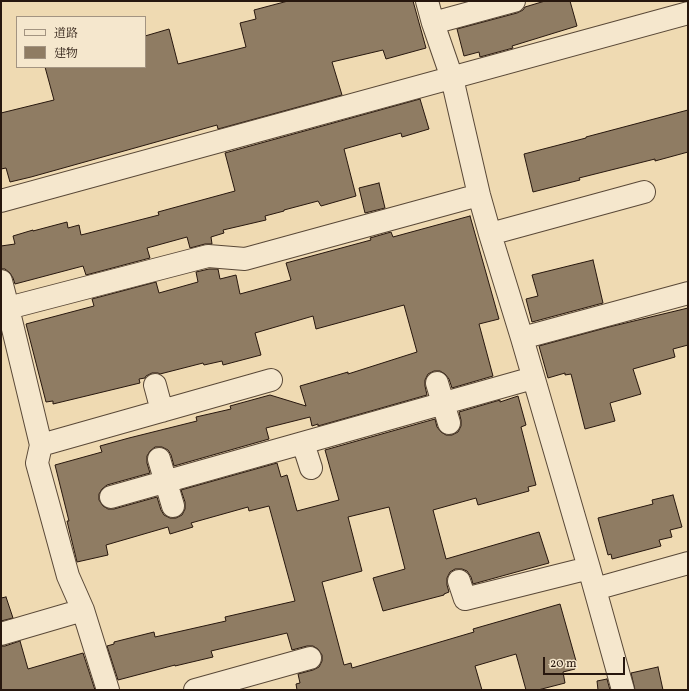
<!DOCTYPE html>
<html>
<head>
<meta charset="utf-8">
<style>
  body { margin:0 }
  #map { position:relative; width:689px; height:691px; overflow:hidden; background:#efdab2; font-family:Vollkorn,"Noto Serif JP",serif }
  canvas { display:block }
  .frame { position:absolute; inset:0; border:2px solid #27170e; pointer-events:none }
  .legend { position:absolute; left:16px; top:16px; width:130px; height:52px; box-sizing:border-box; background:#f5e7cd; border:1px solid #a39481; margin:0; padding:5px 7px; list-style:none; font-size:12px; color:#27170e }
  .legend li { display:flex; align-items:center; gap:8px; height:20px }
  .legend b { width:20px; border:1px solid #a39481 }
  .scale { position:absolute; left:543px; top:657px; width:82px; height:18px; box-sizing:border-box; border:2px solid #27170e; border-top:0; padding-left:5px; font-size:12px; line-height:14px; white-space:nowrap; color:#27170e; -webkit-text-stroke:3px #f5e7cd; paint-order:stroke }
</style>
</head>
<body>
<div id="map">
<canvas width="689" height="691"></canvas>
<div class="frame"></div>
<ul class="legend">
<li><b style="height:5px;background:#f5e7cd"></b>道路</li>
<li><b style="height:11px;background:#8f7c63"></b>建物</li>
</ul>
<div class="scale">20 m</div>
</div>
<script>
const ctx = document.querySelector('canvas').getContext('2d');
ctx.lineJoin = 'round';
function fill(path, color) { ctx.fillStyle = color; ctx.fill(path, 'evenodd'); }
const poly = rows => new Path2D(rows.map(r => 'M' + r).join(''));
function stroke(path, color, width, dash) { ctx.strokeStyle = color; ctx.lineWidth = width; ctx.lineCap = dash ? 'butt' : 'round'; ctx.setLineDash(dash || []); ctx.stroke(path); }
const building = poly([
  [288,1,413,1,426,48,386,59,383,50,332,62,342,95,218,129,217,125,31,177,10,182,6,168,1,169,1,113,54,100,45,67,145,67,145,36,169,29,178,64,246,47,240,23,256,19,254,10,288,1],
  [545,1,570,1,577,26,512,46,513,48,480,57,479,52,464,56,457,29,517,13,523,10,525,7,545,1],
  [420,99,429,129,402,137,401,133,344,149,356,196,321,206,318,201,284,210,284,211,265,216,266,220,223,230,224,233,211,237,212,244,205,244,190,248,187,237,147,248,150,258,86,275,83,266,15,284,13,278,10,273,5,269,1,269,1,246,15,244,13,236,33,230,33,231,67,222,68,228,79,225,81,235,159,215,158,212,235,191,225,153,420,99],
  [688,110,688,152,655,161,655,159,579,178,580,180,533,192,524,154,586,138,586,137,688,110],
  [379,183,385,208,365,213,359,188,379,183],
  [470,216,499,319,479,324,493,376,452,388,449,379,445,374,440,371,434,371,428,374,425,380,425,386,427,395,318,426,318,424,312,426,310,417,266,428,269,439,174,466,171,455,168,450,162,447,155,447,150,451,147,456,147,463,150,473,107,485,102,489,99,494,99,500,103,506,108,509,114,509,157,497,161,510,164,515,170,518,176,518,182,515,185,509,185,502,181,490,277,463,281,477,287,475,297,511,339,500,325,450,435,419,437,427,441,432,446,435,452,435,458,432,461,426,461,420,459,412,500,400,500,402,518,396,526,425,521,427,536,485,528,487,529,491,478,505,476,498,433,510,446,559,539,532,549,563,473,584,471,577,467,571,462,569,455,569,450,572,447,578,447,585,449,592,444,594,444,595,383,611,373,578,405,569,389,507,348,517,362,571,322,582,344,665,351,663,352,668,474,632,473,629,560,604,576,661,573,662,575,669,563,672,565,683,538,690,526,690,516,654,475,666,482,690,297,690,296,684,300,683,298,674,313,670,319,667,322,661,322,655,318,649,313,646,307,646,292,650,287,633,211,651,213,657,175,666,175,665,118,680,107,646,114,644,114,642,154,632,155,637,226,621,225,617,295,601,269,506,249,511,248,507,191,523,193,527,170,534,168,527,106,545,108,555,77,562,67,521,69,521,55,465,102,452,100,446,129,438,197,421,196,417,231,409,230,406,270,395,306,406,300,386,348,372,348,374,417,352,404,305,316,329,313,316,255,333,261,355,223,365,222,361,204,365,203,363,160,374,158,373,152,373,146,376,145,378,139,379,140,383,53,404,53,401,46,402,26,324,94,306,92,299,156,282,159,293,198,282,196,272,209,269,218,269,220,279,236,275,240,294,291,280,286,263,371,240,370,238,391,232,393,237,470,216],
  [593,260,603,303,532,322,526,299,538,296,532,275,593,260],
  [688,308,688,345,673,349,675,357,633,369,641,394,610,403,615,421,585,429,571,374,565,375,565,373,548,378,539,346,609,327,688,308],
  [673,495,682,527,670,530,672,537,659,540,661,546,612,559,611,554,608,555,598,518,653,504,652,500,673,495],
  [6,597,13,618,1,621,1,598,6,597],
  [20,641,28,669,83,653,95,690,1,690,1,646,5,646,20,641],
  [658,667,663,690,635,690,631,673,658,667],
  [607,679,610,690,598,690,597,681,607,679]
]);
const minor = poly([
  [427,1,433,23,452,78,479,195,490,234,522,338,589,568,623,690],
  [433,23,514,1],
  [1,201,688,13],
  [490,234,644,192],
  [1,281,8,308,41,445,37,463,68,576,83,610,108,690],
  [8,308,208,256,245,259,479,195],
  [522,338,688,293],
  [437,383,449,423],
  [155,385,162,411],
  [303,443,311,468],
  [41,445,271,380],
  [159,459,173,506],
  [111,497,533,378],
  [459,581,465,599,589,568],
  [595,589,688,563],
  [1,634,83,610],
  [195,690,310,658]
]);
fill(building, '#8f7c63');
stroke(building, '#27170e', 1);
stroke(minor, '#594837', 24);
stroke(minor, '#f5e7cd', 22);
</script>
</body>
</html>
